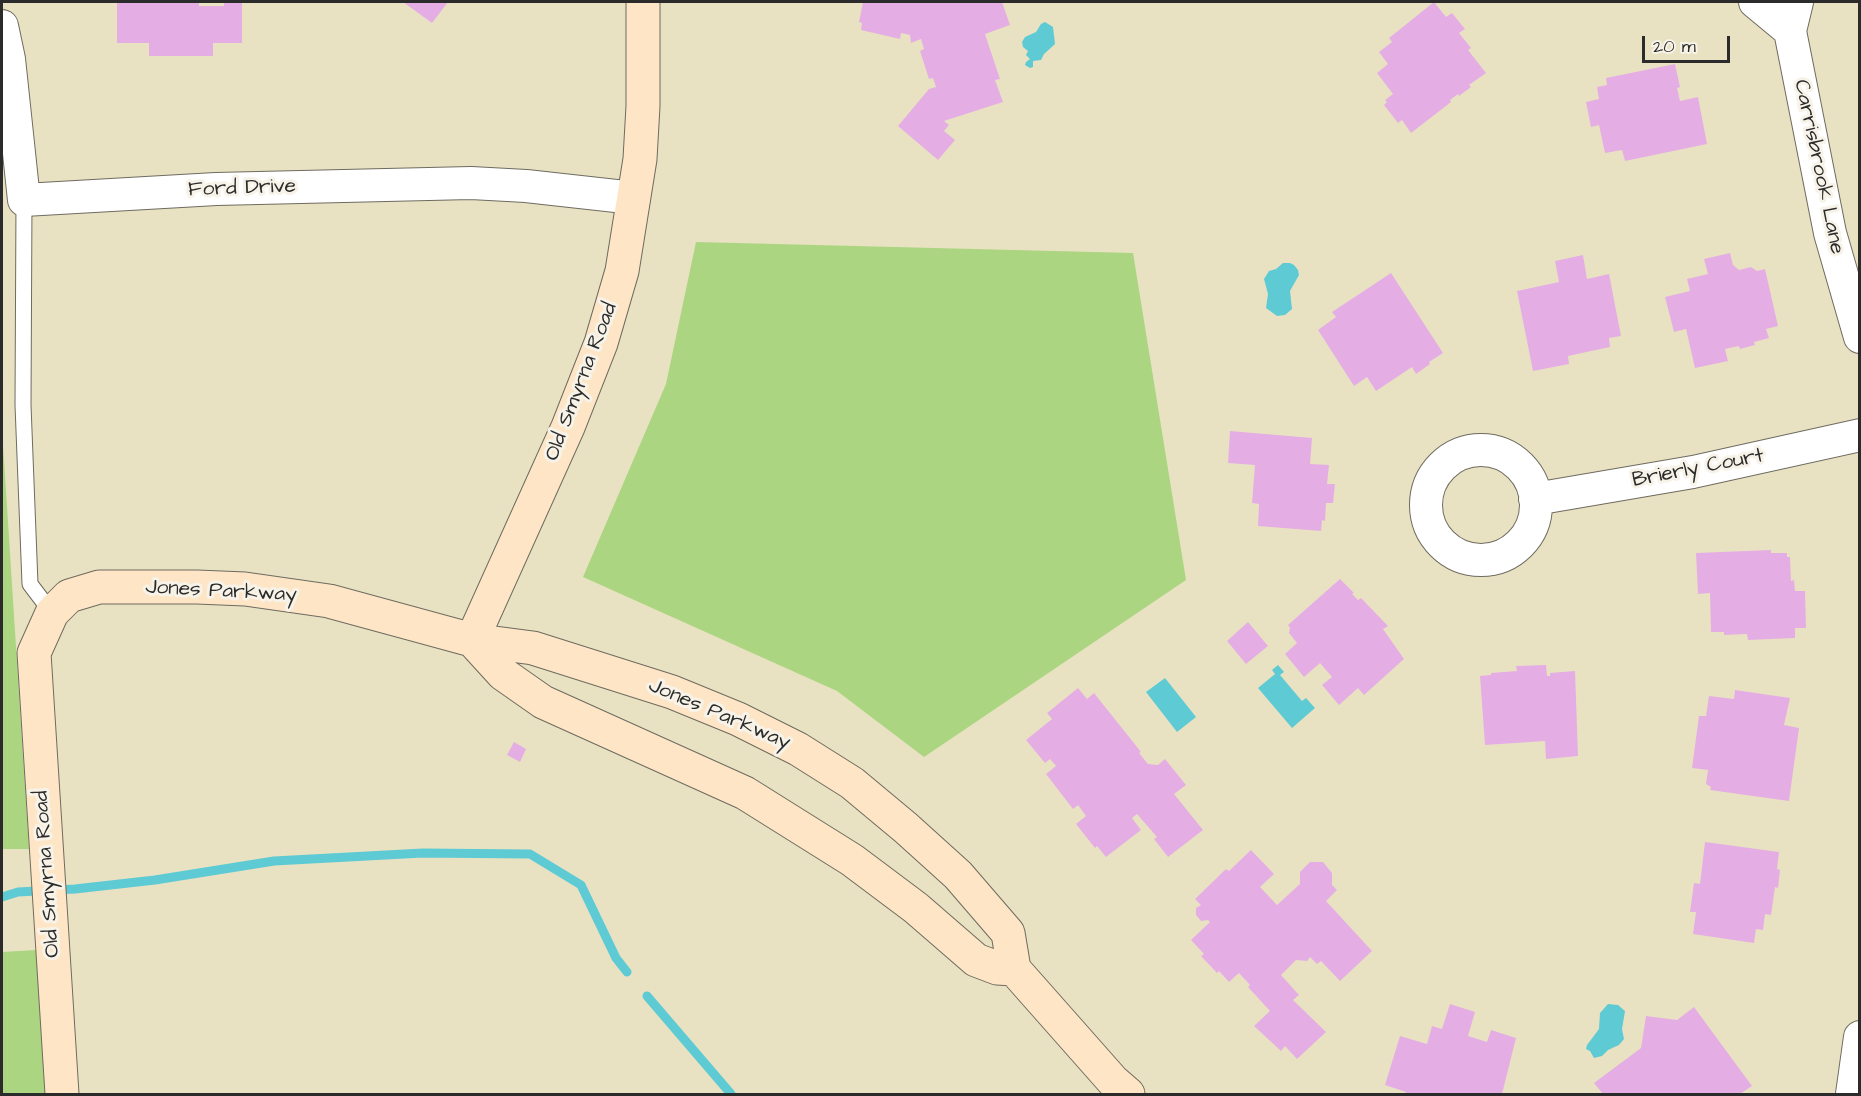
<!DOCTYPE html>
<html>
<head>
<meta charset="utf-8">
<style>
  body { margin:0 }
  #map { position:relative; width:1861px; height:1096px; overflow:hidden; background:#e9e2c2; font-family:"Architects Daughter",sans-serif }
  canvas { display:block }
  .frame { position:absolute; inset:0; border:3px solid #2b2b2b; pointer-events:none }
  .scale { position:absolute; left:1642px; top:36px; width:88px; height:27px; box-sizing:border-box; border:3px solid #2b2b2b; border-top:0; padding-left:8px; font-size:18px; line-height:21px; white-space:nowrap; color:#2b2b2b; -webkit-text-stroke:4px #f7f3e8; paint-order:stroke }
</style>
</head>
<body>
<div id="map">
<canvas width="1861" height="1096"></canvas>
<div class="frame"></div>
<div class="scale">20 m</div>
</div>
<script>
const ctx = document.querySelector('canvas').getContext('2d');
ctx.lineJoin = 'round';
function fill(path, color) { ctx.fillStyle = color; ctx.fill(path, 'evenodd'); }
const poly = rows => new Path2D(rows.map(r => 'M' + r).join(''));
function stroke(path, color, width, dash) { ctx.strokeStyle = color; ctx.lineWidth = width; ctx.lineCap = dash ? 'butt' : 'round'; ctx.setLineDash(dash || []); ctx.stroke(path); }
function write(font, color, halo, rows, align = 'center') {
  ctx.font = font + ' "Architects Daughter",sans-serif'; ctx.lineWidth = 6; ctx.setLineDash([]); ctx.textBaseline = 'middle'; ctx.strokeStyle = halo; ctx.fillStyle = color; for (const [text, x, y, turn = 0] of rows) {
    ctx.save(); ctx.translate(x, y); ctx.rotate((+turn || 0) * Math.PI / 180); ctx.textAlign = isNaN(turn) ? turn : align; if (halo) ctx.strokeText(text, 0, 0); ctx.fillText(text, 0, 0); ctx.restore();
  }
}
const green = poly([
  [696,242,1133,253,1186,580,924,757,837,691,583,577,666,384],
  [2,429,29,849,2,849],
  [36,950,45,1094,2,1094,2,952]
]);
const water = poly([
  [1045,22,1053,27,1055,44,1044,54,1041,60,1033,61,1033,67,1030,68,1025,65,1026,62,1030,59,1026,55,1028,51,1023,47,1022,42,1025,37,1036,32,1041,24],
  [1283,263,1290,263,1294,265,1298,270,1299,275,1290,291,1292,309,1285,315,1277,316,1266,308,1268,294,1264,279,1269,271,1276,269],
  [1278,665,1284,672,1280,675,1302,701,1306,698,1315,708,1292,728,1258,688,1275,674,1272,670],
  [1165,678,1196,717,1177,732,1146,692],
  [1608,1004,1618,1005,1625,1011,1622,1029,1624,1039,1619,1045,1608,1050,1602,1056,1594,1058,1590,1051,1586,1049,1587,1045,1599,1029,1600,1013]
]);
const stream = poly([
  [2,897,18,892,75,889,155,880,274,861,423,853,530,854,581,885,616,958,627,972],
  [647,996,731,1094]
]);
const building = poly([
  [117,2,199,2,199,6,224,6,224,2,242,2,242,43,213,43,213,56,149,56,149,43,117,43],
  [403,2,448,2,432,23],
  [863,2,1002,2,1010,25,985,34,1000,79,995,80,1003,102,944,121,949,125,944,131,955,140,938,160,898,126,929,89,936,87,933,78,929,79,920,51,924,49,921,39,911,43,910,35,901,33,900,39,861,30,862,23,859,22],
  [1434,2,1446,17,1452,13,1465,29,1459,33,1471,48,1468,50,1486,73,1469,85,1471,87,1459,96,1458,94,1450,100,1451,102,1411,133,1402,120,1398,123,1384,105,1387,102,1385,100,1393,94,1377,73,1388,64,1379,52,1392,42,1389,38],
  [1675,64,1680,87,1677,88,1680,101,1698,97,1707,144,1625,161,1622,150,1605,153,1599,125,1591,127,1586,102,1599,99,1597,87,1607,85,1606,78],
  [1730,253,1733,265,1739,270,1751,267,1757,271,1765,269,1778,326,1766,329,1769,338,1754,342,1755,345,1740,349,1739,346,1725,349,1728,361,1695,368,1686,329,1674,332,1665,297,1690,291,1687,279,1708,274,1704,259],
  [1583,255,1587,279,1609,274,1621,336,1609,338,1610,347,1568,356,1569,364,1533,371,1517,291,1559,282,1555,261],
  [1391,273,1443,353,1429,362,1430,364,1416,374,1412,367,1376,391,1367,377,1354,386,1318,330,1336,317,1332,312],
  [1230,431,1312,438,1310,464,1329,465,1327,484,1335,484,1333,503,1326,503,1325,521,1322,520,1321,531,1258,526,1259,504,1252,503,1255,465,1228,463],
  [1771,550,1771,553,1787,553,1787,557,1790,557,1791,581,1794,580,1795,591,1805,591,1806,628,1795,628,1795,638,1748,640,1747,634,1724,635,1724,632,1711,632,1710,593,1698,594,1696,553],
  [1340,579,1354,593,1352,594,1358,600,1361,598,1388,626,1383,629,1404,659,1364,695,1358,688,1339,705,1322,685,1332,677,1320,663,1304,677,1285,654,1297,643,1289,633,1290,628,1288,625],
  [1248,622,1268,646,1246,664,1227,641],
  [1546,665,1547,676,1550,676,1550,673,1575,671,1578,756,1546,759,1545,741,1485,745,1480,676,1491,675,1491,673,1517,671,1516,666],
  [1078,688,1087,699,1094,693,1141,752,1139,753,1148,764,1158,765,1165,759,1186,785,1174,794,1203,830,1168,857,1154,839,1157,837,1137,814,1132,818,1141,830,1106,857,1097,846,1095,848,1076,824,1086,816,1078,805,1073,809,1046,774,1056,766,1050,759,1045,763,1026,740,1052,719,1047,713],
  [1735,690,1790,698,1784,725,1799,728,1789,801,1710,790,1711,787,1706,784,1708,770,1692,768,1699,716,1706,716,1709,696,1734,699],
  [514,742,526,749,520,762,507,755],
  [1705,842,1779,852,1777,869,1780,870,1778,888,1775,887,1771,915,1765,914,1763,930,1756,929,1754,943,1693,934,1696,912,1690,912,1694,883,1700,884],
  [1251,850,1274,874,1260,887,1277,905,1300,884,1300,872,1310,862,1323,862,1332,873,1332,885,1337,890,1326,901,1372,951,1340,981,1321,961,1317,964,1310,957,1307,961,1296,960,1281,975,1299,995,1293,1000,1326,1032,1297,1059,1285,1046,1281,1051,1254,1026,1270,1011,1248,987,1250,985,1239,973,1229,982,1219,971,1217,973,1201,956,1204,954,1191,940,1210,922,1208,920,1201,921,1196,915,1196,908,1201,905,1195,899,1226,869,1229,871],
  [1450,1004,1475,1012,1468,1036,1487,1042,1491,1030,1516,1038,1502,1094,1405,1094,1406,1092,1385,1085,1400,1036,1427,1044,1432,1026,1442,1029],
  [1694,1007,1752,1086,1740,1094,1603,1094,1594,1083,1641,1048,1646,1016,1677,1020]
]);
const lane = poly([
  [24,200,23,405,30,584,52,613]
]);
const street = poly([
  [1755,2,1790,31],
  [1797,2,1790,31,1830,233,1860,337],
  [2,26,9,59,24,200,216,189,471,183,526,186,634,198],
  '1426 505a55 55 0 1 1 110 0a55 55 0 1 1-110 0Z',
  [1535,499,1693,472,1860,435],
  [1852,1094,1860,1037]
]);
const secondary = poly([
  [472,640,568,427,601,343,622,271,640,159,643,106,643,2],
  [472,640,503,674,543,702,745,793,852,860,916,908,976,960,997,968,1014,969],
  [62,1094,34,653,52,613,69,596,99,587,197,587,245,589,329,601,472,640,533,648,672,692,738,719,798,749,852,783,906,828,958,875,1008,933,1014,969,1113,1081,1128,1094]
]);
const streetNames = [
  ["Carrisbrook Lane",1818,167,78],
  ["Ford Drive",242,189,-2],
  ["Old Smyrna Road",582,382,-69],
  ["Brierly Court",1698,469,-11],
  ["Jones Parkway",221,592,3],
  ["Jones Parkway",719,715,23],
  ["Old Smyrna Road",48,874,-94]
];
fill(green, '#abd581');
fill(water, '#5ecad4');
stroke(stream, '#5ecad4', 9);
fill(building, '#e4aee5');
stroke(lane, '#6e6b60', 17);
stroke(street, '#6e6b60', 34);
stroke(secondary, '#6e6b60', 35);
stroke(lane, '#fff', 15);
stroke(street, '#fff', 32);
stroke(secondary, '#fde5c5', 33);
write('21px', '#2b2b2b', '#f7f3e8', streetNames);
</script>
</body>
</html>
